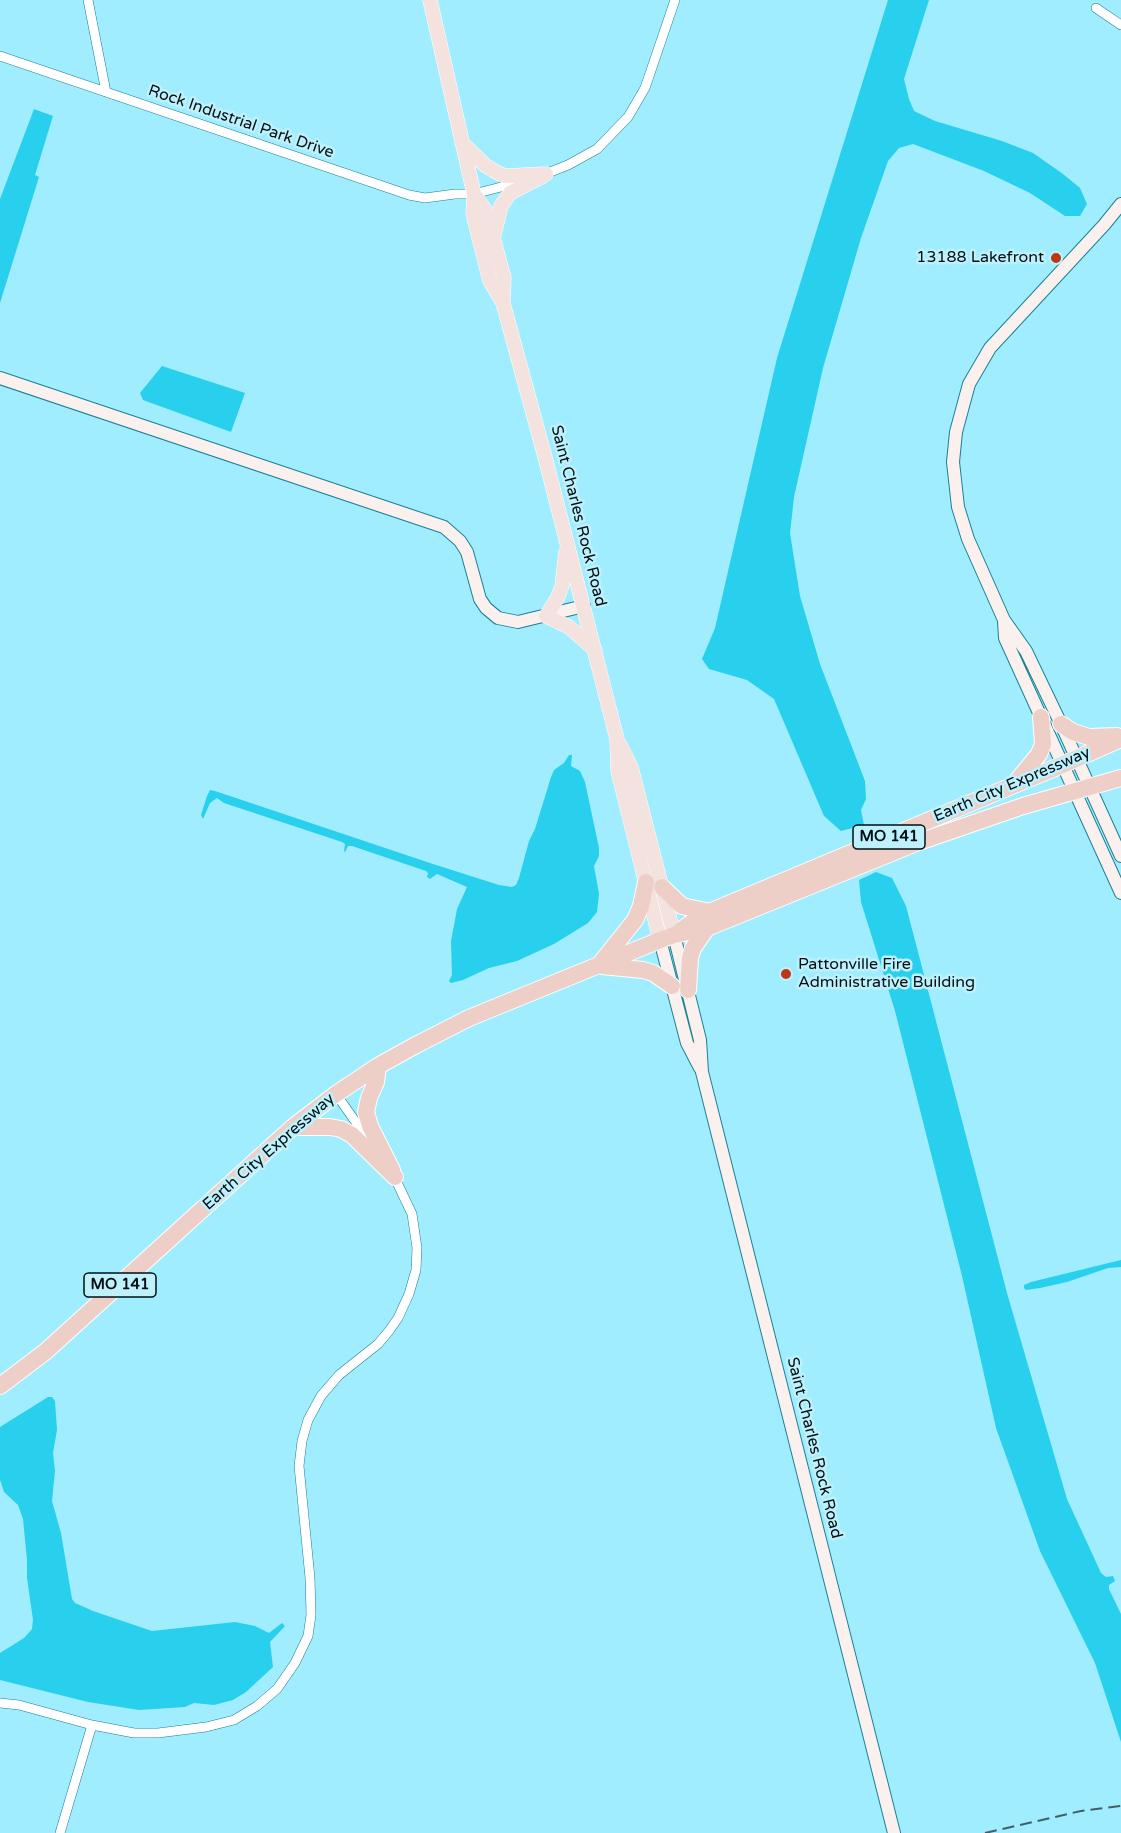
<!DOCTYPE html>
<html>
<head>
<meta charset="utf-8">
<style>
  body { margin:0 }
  canvas { display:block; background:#bff1fd }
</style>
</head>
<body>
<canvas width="1121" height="1833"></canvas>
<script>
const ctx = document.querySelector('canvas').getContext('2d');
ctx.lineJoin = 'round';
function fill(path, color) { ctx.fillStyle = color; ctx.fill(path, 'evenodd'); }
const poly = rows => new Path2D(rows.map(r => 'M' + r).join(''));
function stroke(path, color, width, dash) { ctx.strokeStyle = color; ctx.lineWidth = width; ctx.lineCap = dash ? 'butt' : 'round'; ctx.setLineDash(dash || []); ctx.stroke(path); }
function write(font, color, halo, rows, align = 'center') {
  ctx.font = font + ' "Varela Round",sans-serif'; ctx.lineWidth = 5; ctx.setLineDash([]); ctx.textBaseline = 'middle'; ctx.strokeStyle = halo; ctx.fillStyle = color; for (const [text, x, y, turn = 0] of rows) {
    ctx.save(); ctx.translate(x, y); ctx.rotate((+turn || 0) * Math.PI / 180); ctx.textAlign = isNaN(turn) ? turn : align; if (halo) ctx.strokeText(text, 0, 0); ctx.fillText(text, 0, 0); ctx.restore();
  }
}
const built = poly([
  [0,0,1121,0,1121,1833,0,1833]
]);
const water = poly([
  [888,0,929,0,904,79,909,99,914,111,935,121,1002,141,1033,153,1063,174,1080,188,1087,204,1080,216,1065,216,1030,193,984,171,913,144,899,148,888,161,861,238,823,368,794,497,790,533,800,596,820,664,865,781,866,799,861,810,864,825,841,831,824,816,774,699,747,680,709,669,702,659,715,628,777,358],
  [34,109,53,116,35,175,39,177,0,303,0,199],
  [162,366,245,393,231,432,143,400,140,393],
  [569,755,572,755,571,766,580,771,585,782,599,848,599,856,594,866,599,894,597,912,588,923,554,944,517,961,489,968,463,980,451,983,449,981,452,975,451,941,457,909,467,887,437,874,430,879,427,877,428,873,426,871,352,846,348,846,345,852,344,851,345,844,342,842,224,803,217,798,210,803,203,819,201,815,207,796,210,790,215,791,433,864,499,885,512,887,516,885,519,878,529,841,535,829,551,777,554,770,564,763],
  [876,872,892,878,906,906,1007,1293,1067,1499,1101,1573,1106,1577,1113,1576,1115,1581,1109,1585,1109,1589,1121,1614,1121,1742,1095,1663,1040,1551,996,1428,962,1276,895,1011,861,902,859,880],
  [1121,1260,1121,1267,1108,1268,1067,1282,1040,1288,1026,1290,1024,1288,1024,1285,1031,1282],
  [48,1397,52,1397,55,1401,57,1430,53,1453,55,1471,52,1501,61,1533,72,1599,75,1603,93,1611,152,1631,235,1622,255,1626,269,1633,282,1623,285,1626,270,1642,273,1667,246,1692,233,1700,214,1705,194,1703,185,1707,139,1710,88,1702,0,1680,0,1653,24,1638,32,1629,33,1620,27,1578,27,1560,23,1519,18,1505,4,1492,0,1480,0,1427]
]);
const street = poly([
  [88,0,106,92],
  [1096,8,1121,25],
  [0,56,409,195,425,198,455,194,474,194,524,181],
  [540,176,568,165,597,149,628,117,645,88,675,0],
  [336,1094,372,1145],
  [0,1703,19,1705,92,1725,134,1733,158,1733,206,1727,234,1720,257,1706,277,1689,295,1663,308,1636,311,1615,310,1578,299,1466,302,1441,308,1420,321,1396,339,1375,378,1344,389,1331,398,1318,409,1294,416,1270,417,1248,412,1214,393,1174],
  [60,1833,92,1725]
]);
const secondary = poly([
  [1121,204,1104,225,990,348,969,384,956,432,953,462,958,507,968,539,1004,620,1026,651,1061,724,1121,856],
  [0,378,444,527,460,541,467,552,480,599,486,608,498,618,518,622,584,606],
  [1004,621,1005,638,1121,893],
  [674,935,700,1040,702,1072,894,1833],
  [660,940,687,1043,700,1068]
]);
const primary = poly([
  [430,0,474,194,473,214,490,281,503,303,545,457,617,739,618,771,660,940],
  [462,143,486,166,498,173,505,176,546,174],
  [474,194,486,211,504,278,503,303],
  [494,235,501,206,510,193,543,176],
  [566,551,562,586,558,597,546,616,569,627,595,650],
  [619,743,631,767,674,935]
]);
const highway = poly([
  [1061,724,1073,732,1089,737,1117,736],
  [1016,782,1039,754,1043,744,1041,717],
  [662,887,682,906,710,912],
  [680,931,702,915,1062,765,1121,739],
  [599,965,635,920,641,906,646,882],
  [602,966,643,970,653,973,672,986],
  [688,990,690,958,693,948,707,928],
  [378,1066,376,1082,369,1098,366,1112,370,1126,392,1170],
  [293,1127,330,1127,341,1129,352,1135,395,1177],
  [0,1386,45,1352,293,1127,336,1094,378,1066,416,1045,469,1018,660,940,674,935,707,928,916,843,1023,806,1121,778]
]);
const rail = poly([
  [985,1833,1081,1811,1121,1806]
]);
const markers = [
  [1056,258,6,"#bf3516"],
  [786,974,6,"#bf3516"]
];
const shields = [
  [889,837,72],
  [120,1285,72]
];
const shieldNames = [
  ["MO 141",889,837],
  ["MO 141",120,1285]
];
const streetNames = [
  ["Rock Industrial Park Drive",241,122,19],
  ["Saint Charles Rock Road",578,516,76],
  ["Earth City Expressway",1012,785,-23],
  ["Earth City Expressway",269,1152,-41],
  ["Saint Charles Rock Road",814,1448,76]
];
const poiNames = [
  ["13188 Lakefront",1044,258],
  ["Pattonville Fire",798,965,"left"],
  ["Administrative Building",798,983,"left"]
];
fill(built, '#9fedff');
fill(water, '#28d0ed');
stroke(street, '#1d8093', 10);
stroke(secondary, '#1d8093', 14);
stroke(primary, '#fff', 15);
stroke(highway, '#fff', 18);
stroke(street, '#fff', 9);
stroke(secondary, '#faf1ee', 12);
stroke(primary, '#f4e2de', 14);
stroke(highway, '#edcfc8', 16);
stroke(rail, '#435f66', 2, [12, 6]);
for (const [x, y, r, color] of markers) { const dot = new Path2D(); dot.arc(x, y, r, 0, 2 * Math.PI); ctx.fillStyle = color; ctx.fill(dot); stroke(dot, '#bff1fd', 2); }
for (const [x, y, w] of shields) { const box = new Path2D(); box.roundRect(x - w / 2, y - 12, w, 24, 4.5); ctx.fillStyle = '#bff1fd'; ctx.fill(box); stroke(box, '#001014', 1.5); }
write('bold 15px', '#001014', null, shieldNames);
write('16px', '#001014', '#bff1fd', streetNames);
write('16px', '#001014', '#bff1fd', poiNames, 'right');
</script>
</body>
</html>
